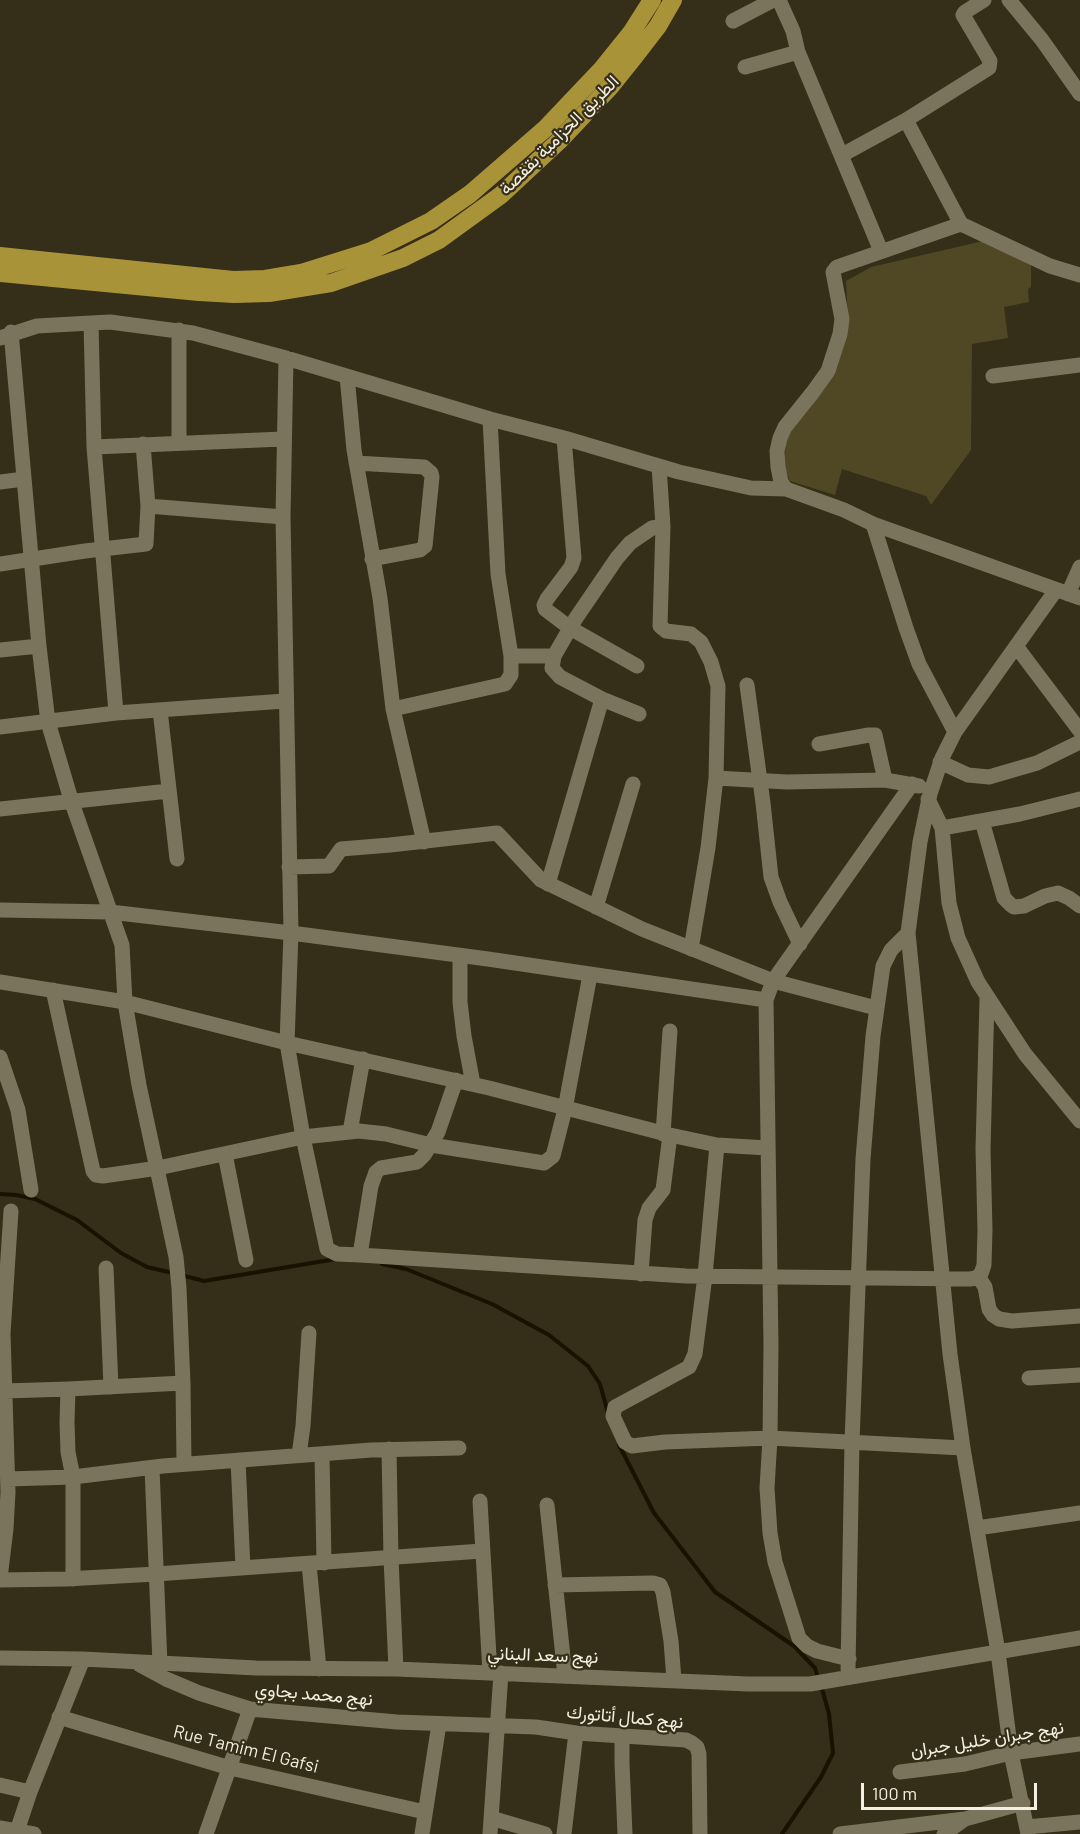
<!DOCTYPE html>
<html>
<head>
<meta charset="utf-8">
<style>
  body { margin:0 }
  #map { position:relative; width:1080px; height:1834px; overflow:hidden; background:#352e18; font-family:Barlow,sans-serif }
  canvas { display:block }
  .scale { position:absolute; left:861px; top:1783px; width:176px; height:27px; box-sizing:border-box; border:3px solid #f3efe1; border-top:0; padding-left:8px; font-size:18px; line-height:21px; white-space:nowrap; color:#f3efe1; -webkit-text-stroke:4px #352e18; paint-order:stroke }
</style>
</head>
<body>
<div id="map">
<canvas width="1080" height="1834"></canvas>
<div class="scale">100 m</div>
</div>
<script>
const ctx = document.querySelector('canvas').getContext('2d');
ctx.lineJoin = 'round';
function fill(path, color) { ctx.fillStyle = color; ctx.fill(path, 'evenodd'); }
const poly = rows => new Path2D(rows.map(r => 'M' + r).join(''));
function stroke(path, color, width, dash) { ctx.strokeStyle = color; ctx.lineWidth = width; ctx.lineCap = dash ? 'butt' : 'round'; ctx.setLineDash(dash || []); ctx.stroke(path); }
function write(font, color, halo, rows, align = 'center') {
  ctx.font = font + ' Barlow,Vazirmatn,sans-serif'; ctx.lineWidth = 4.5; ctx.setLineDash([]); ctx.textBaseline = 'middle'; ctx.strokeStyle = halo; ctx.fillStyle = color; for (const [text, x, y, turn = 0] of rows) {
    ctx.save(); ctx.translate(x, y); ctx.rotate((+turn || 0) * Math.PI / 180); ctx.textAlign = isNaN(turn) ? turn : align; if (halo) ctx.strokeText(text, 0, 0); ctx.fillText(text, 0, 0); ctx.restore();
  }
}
const green = poly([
  [983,241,1031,264,1031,287,1028,289,1029,302,1004,307,1008,338,972,344,971,450,931,505,926,496,842,469,835,495,790,481,784,468,786,440,848,322,846,281,871,267]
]);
const stream = poly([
  [0,1194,16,1195,35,1199,77,1220,121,1253,147,1267,173,1273],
  [382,1264,406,1269,492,1304,549,1335,588,1366,600,1384,608,1413],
  [181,1275,204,1281,336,1259],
  [619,1445,654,1513,715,1592,794,1646,815,1668,818,1678],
  [782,1834,821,1777,833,1753,829,1714,821,1685]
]);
const minor = poly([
  [779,0,793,31,798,52],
  [1009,0,1042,40,1080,94],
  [733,21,773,0],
  [745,67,798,52,881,251],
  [842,155,906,120],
  [961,224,906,120,989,68,990,61,963,15,965,12,984,0],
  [91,323,94,447,116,713],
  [11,332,39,646,48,722,72,803,122,945,125,1002,139,1085,176,1257,179,1288,183,1383,184,1464],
  [0,338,37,326,91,323,110,322,193,333,286,358,490,419,564,438,679,472,751,488,786,489,844,510,873,524,1080,598],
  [286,358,283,517,291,933,287,1043,303,1137,327,1249,337,1254,360,1255,686,1276,970,1279,976,1278,981,1274,984,1265,985,1230,983,1149,987,999],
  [347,376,354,450,380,598,393,709,424,842],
  [993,376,1080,365],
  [564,438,574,558,571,567,547,599,544,605,545,609,570,628,637,666],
  [179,442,179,330],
  [94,447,283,439],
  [356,463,424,467,431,473,432,477,425,546,420,550,372,559],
  [0,482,24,479],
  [786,489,781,482,778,467,777,451,780,438,785,427,813,392,828,371,840,334,842,319,833,272,837,267,961,224,1050,266,1080,275],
  [148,506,283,517],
  [873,524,906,628,919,664,955,732],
  [663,526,660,626,666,631,691,634,701,642,711,662,718,686,716,778,708,848,691,949],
  [0,564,85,551,146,544,148,506,143,444],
  [1068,594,1080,567],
  [1016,646,1080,731],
  [0,650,39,646],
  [511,656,554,656,552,668,560,677,602,699,639,714],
  [554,656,576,618,617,558,630,543,652,528,663,526,659,466],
  [747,685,763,803,771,877,780,902,800,944],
  [393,709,505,684,511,675,511,656,498,574,490,419],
  [160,710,177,859],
  [0,727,116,713,285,701],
  [819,744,869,735,875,735,885,780],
  [940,762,968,775,989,777,1037,763,1080,742],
  [716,778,787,782,885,780,919,786],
  [928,799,942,828,949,903,958,938,978,982,1025,1054,1080,1121],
  [0,809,169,791],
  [982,821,1004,898,1011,905,1014,907,1024,906,1045,896,1058,893,1069,898,1080,906],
  [942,828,1020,814,1080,799],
  [289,867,329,866,341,849,390,845,497,833,541,880,642,929,773,981,876,1008],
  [548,884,602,699],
  [596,907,633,784],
  [0,910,110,912,291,933,488,959,766,1000],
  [460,956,460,1002,464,1036,473,1084],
  [0,982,125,1002,287,1043,489,1088,670,1135,717,1145,768,1148],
  [53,990,93,1171,96,1175,103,1176,158,1168,303,1137,359,1131,386,1134,431,1145,544,1163,553,1156,565,1109,590,975],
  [0,1057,18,1110,31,1190],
  [350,1132,363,1059],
  [663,1134,670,1031],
  [717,1145,705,1276,695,1354,689,1367,615,1407,613,1416,625,1442,632,1446,665,1442,770,1438,963,1448],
  [225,1154,246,1260],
  [360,1255,371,1186,376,1172,381,1168,417,1162,424,1155,438,1132,456,1080],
  [106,1268,111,1387],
  [641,1274,645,1220,649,1208,663,1190,670,1135],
  [978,1276,985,1287,989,1309,993,1315,999,1319,1012,1321,1080,1316],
  [1029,1378,1080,1375],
  [68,1389,67,1422,68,1452,73,1477,73,1579],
  [5,1391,68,1389,183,1383],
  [389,1449,391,1558,396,1669],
  [322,1454,324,1563],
  [299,1455,303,1426,309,1333],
  [238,1460,243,1568],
  [152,1468,160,1664],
  [8,1479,73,1477,163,1466,371,1450,459,1448],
  [480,1501,490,1673],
  [547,1505,565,1676],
  [977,1528,1080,1513],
  [309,1564,319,1669],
  [0,1578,6,1529,8,1492,3,1334,11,1211],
  [0,1580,66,1579,156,1574,482,1551],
  [555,1585,653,1583,660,1585,663,1592,671,1641,674,1680],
  [0,1658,83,1659,256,1668,396,1669,748,1684,810,1684,1080,1638],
  [849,1659,817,1651,807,1646,799,1638,775,1562,770,1533,767,1488,770,1438,771,1345,766,1000,773,981,912,784],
  [140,1665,166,1679,199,1693,250,1709,397,1722,536,1727,576,1733,686,1740,692,1743,697,1747,699,1754,700,1834],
  [848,1669,852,1442,863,1159,873,1036,883,966,891,950,908,933],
  [59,1717,230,1768,425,1812],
  [622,1736,622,1763,625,1834],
  [900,1772,965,1764,1011,1753,1080,1744],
  [0,1785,30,1792],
  [491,1818,545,1834],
  [1027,1827,1080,1822],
  [0,1828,34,1834],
  [16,1834,30,1792,83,1659],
  [206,1834,250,1709],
  [422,1834,439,1724],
  [490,1834,501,1673],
  [564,1834,576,1733],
  [840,1834,965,1819],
  [944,1834,965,1819,1023,1803],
  [1028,1834,1011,1753,998,1652,963,1448,950,1354,908,933,920,842,930,794,942,758,955,732,1056,590]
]);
const major = poly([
  [0,256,233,280,265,279,301,273,371,251,431,221,470,194,546,128,602,69,631,33,652,0],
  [0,273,199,292,234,294,269,293,331,283,403,258,439,240,501,195,559,141,611,86,635,56,658,26,673,0]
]);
const streetNames = [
  ["الطريق الحزامية بقفصة",559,135,-45],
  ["نهج سعد البناني",543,1655,2],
  ["نهج محمد بجاوي",314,1694,5],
  ["نهج كمال أتاتورك",625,1717,5],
  ["نهج جبران خليل جبران",987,1739,-9],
  ["Rue Tamim El Gafsi",246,1749,14]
];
fill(green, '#504724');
stroke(stream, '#191200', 4);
stroke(minor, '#7b745c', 15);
stroke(major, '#a99339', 18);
write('18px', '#f3efe1', '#352e18', streetNames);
</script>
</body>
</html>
